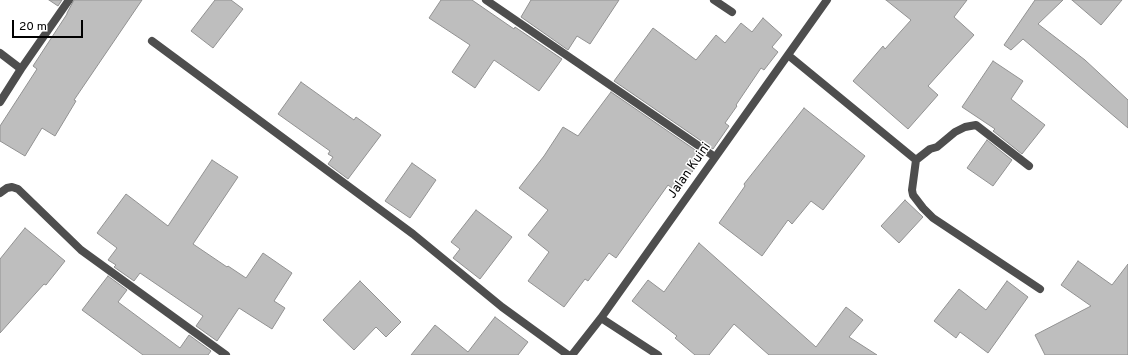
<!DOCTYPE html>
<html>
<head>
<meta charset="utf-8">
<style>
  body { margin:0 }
  #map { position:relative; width:1128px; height:355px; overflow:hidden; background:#fff; font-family:Overpass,sans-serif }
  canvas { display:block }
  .scale { position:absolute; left:12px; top:20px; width:71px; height:18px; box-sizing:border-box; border:2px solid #000; border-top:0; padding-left:5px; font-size:12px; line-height:14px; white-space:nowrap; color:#000; -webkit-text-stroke:3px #fff; paint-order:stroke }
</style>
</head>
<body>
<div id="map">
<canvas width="1128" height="355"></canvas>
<div class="scale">20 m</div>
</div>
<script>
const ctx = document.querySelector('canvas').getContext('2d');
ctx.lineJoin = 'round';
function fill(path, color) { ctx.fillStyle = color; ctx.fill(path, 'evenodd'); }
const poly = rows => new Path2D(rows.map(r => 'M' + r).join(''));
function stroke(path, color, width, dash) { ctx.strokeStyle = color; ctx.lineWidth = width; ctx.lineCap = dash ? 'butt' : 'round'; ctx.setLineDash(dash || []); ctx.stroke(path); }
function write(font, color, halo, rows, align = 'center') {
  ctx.font = font + ' Overpass,sans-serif'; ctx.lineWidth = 3; ctx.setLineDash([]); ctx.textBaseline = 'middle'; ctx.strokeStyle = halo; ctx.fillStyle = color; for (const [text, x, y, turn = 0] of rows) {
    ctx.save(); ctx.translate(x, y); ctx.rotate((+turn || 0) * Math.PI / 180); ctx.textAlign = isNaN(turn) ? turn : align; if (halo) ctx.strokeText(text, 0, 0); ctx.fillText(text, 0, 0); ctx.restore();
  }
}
const building = poly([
  [49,0,62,0,58,6,49,0],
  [74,0,142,0,74,100,76,101,55,136,42,128,25,156,0,141,0,126,37,69,33,66,67,14,67,13,74,0],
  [215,0,231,0,243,9,213,48,191,31,215,0],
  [441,0,472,0,514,29,515,27,562,59,539,91,494,60,475,88,452,72,470,45,429,18,441,0],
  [531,0,619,0,590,44,577,36,568,50,521,17,531,0],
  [886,0,967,0,954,17,974,35,928,86,938,95,908,129,853,81,883,46,885,49,911,20,886,0],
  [1035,0,1063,0,1038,24,1085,60,1128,100,1128,128,1023,39,1011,50,1004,45,1035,0],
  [1072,0,1122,0,1101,25,1072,0],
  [763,18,782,35,772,47,778,52,764,70,761,68,736,105,737,106,725,123,729,126,713,149,614,81,653,28,696,60,716,35,725,43,741,23,752,32,763,18],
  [993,61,1023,81,1011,99,1045,125,1022,154,993,131,995,129,962,107,993,61],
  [301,82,354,120,356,117,381,135,348,179,328,164,333,157,328,154,330,151,278,114,301,82],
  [611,92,704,156,677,192,668,185,616,258,609,253,588,281,585,279,564,307,528,281,549,252,528,235,548,210,519,188,544,156,563,127,578,136,611,92],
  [804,108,865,156,823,210,811,201,792,224,788,220,762,256,719,223,745,186,744,184,804,108],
  [987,140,1012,160,993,186,967,168,987,140],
  [212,160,238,177,193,244,227,267,228,266,246,278,263,253,292,273,274,301,285,308,272,329,239,308,217,341,196,326,203,316,140,273,134,281,114,267,116,265,108,260,117,248,97,233,126,194,168,226,212,160],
  [412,163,436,180,410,218,385,201,412,163],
  [905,200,923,217,899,243,881,226,905,200],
  [476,210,512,237,480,279,453,258,460,249,451,242,476,210],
  [25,228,65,261,46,285,44,284,0,333,0,259,25,228],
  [699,243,816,347,846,307,863,320,849,337,877,355,769,355,734,324,709,355,695,355,675,338,677,336,632,301,648,280,664,292,699,243],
  [1078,261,1112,285,1128,264,1128,355,1045,355,1035,335,1091,306,1061,285,1078,261],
  [108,276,127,290,118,302,180,348,189,335,211,351,208,355,143,355,82,310,108,276],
  [360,281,401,322,386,337,376,327,354,350,323,320,360,281],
  [1007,281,1028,297,988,353,960,332,956,338,934,321,959,289,986,310,1007,281],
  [495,317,528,342,518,355,411,355,435,325,468,352,495,317]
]);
const minor = poly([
  [486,0,715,157],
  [714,0,732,12],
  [152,41,413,234,502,307,568,355],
  [0,53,21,69],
  [788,55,916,160,930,149,937,147,955,132,965,127,976,125,1029,166],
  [0,102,21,69,69,0],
  [916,160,912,190,913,195,923,208,933,218,1040,289],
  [0,193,7,188,12,187,18,189,81,250,226,355],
  [601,318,658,355],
  [572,355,601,318,827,0]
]);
const streetNames = [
  ["Jalan Kuini",690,171,-55]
];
fill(building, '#bebebe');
stroke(building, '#929292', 1);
stroke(minor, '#4e4e4e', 8);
write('13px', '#000', '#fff', streetNames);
</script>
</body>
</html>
